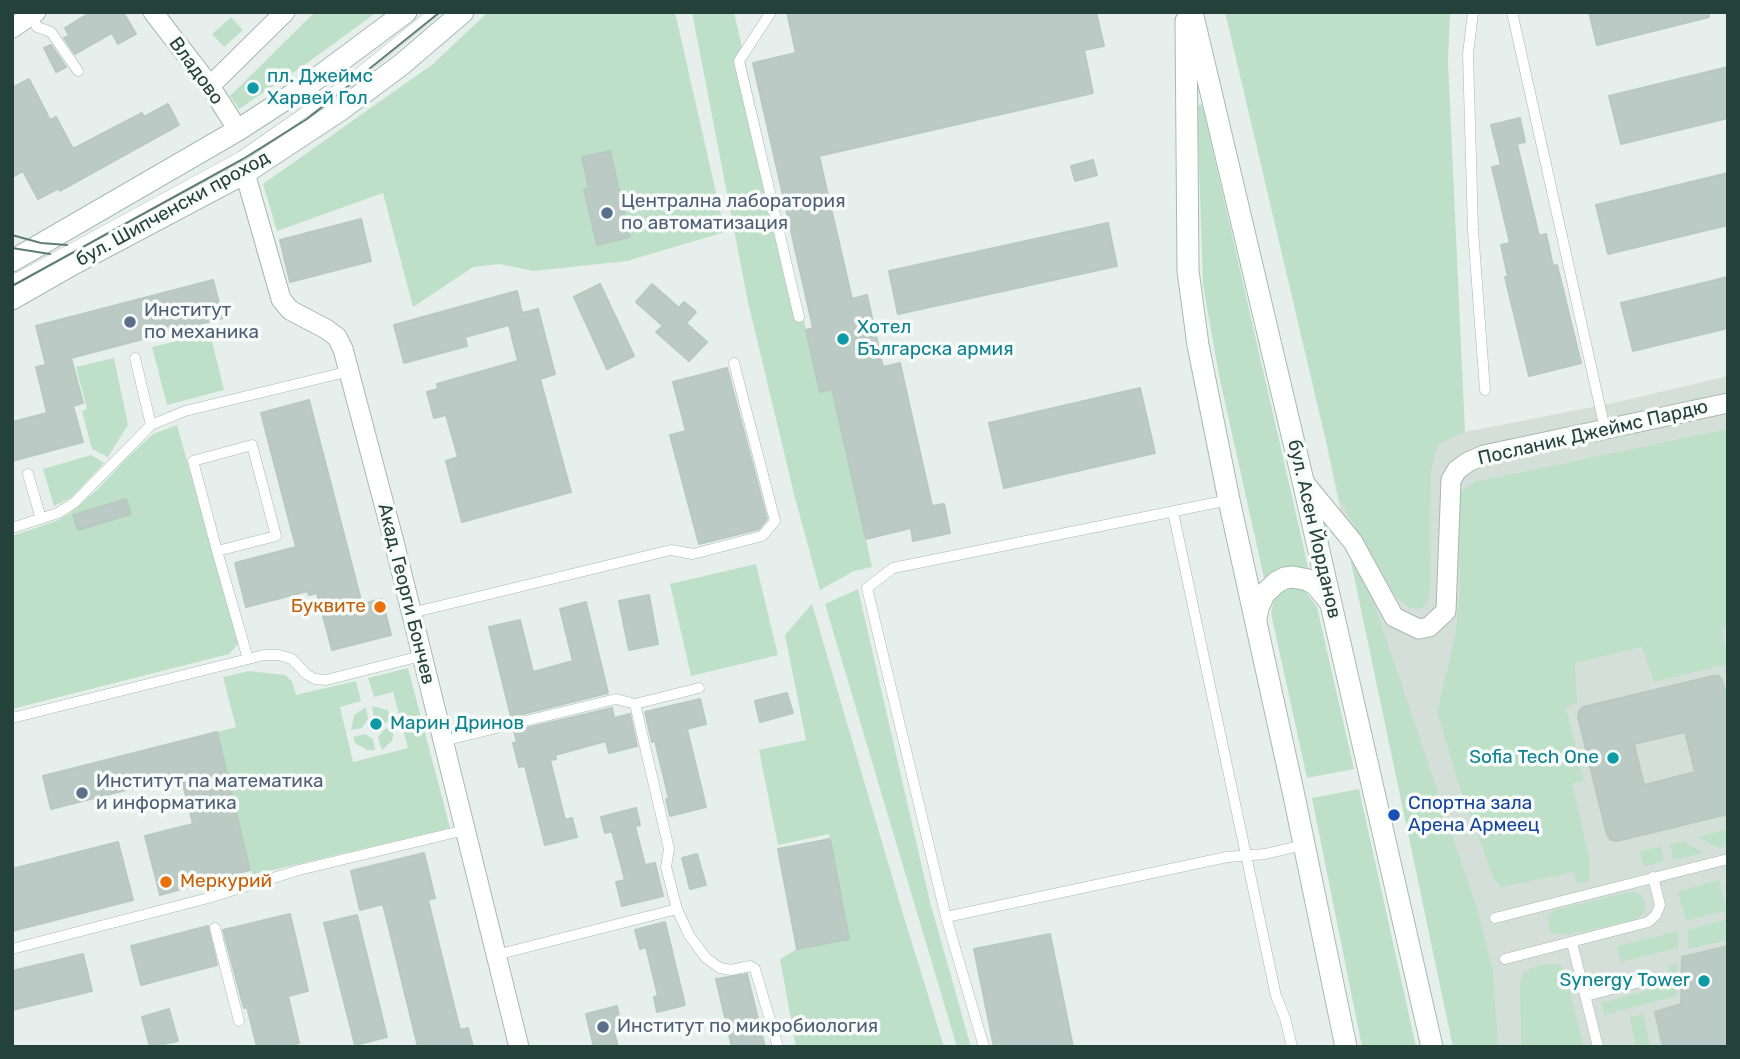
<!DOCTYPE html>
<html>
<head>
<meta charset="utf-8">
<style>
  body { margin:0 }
  #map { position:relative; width:1740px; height:1059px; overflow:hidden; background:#e6efeb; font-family:Rubik,sans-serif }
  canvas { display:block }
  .frame { position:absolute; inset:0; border:14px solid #24423a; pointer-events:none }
</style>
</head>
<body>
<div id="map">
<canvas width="1740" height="1059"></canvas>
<div class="frame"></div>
</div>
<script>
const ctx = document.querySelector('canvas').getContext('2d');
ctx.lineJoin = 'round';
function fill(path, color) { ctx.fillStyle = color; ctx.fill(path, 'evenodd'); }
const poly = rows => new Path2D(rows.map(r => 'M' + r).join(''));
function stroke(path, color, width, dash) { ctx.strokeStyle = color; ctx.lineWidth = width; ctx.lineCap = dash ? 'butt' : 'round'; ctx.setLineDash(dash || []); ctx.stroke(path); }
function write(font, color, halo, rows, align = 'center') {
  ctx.font = font + ' Rubik,sans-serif'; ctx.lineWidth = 7; ctx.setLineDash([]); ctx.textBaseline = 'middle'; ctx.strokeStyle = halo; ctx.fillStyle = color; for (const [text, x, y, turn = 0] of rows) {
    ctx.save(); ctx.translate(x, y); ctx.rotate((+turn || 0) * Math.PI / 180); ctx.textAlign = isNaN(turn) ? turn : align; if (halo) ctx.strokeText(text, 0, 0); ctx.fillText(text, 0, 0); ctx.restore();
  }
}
const built = poly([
  [1728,376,1728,1047,1453,1047,1328,452,1465,432,1618,402]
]);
const green = poly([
  [315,12,377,12,303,66,239,109,230,96],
  [488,12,675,12,725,232,627,261,534,271,499,264,473,267,413,307,383,193,277,231,263,184,433,64],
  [692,12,734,12,820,391,832,389,866,539,872,567,854,571,820,590,794,494,748,302],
  [1225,12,1450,12,1448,62,1465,432,1440,443,1435,453,1431,472,1430,589,1428,602,1420,609,1409,608,1396,597,1340,501],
  [231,17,243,30,224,47,212,34],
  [1201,104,1203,108,1309,571,1272,573,1264,578,1219,375,1203,285,1197,106],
  [210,333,224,390,167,405,152,347],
  [114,358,128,425,108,457,92,449,82,411,87,409,76,367],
  [177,425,238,644,229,654,12,709,12,536,56,521,69,514,99,488,126,459,153,434],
  [1728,429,1728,627,1721,629,1726,649,1728,649,1728,664,1654,682,1642,647,1575,663,1577,703,1566,707,1584,781,1572,784,1590,860,1589,881,1577,884,1574,872,1502,887,1494,879,1458,783,1437,711,1455,638,1460,589,1458,501,1462,491,1475,482],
  [91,455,104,463,72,497,54,506,43,469],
  [1349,552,1368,585,1478,911,1493,971,1498,1047,1453,1047],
  [756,564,778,655,691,676,670,584],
  [1288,588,1299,588,1305,591,1317,607,1354,769,1307,778,1271,613,1274,598,1278,593],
  [858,589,930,902,971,1047,957,1047,825,604],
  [812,604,904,917,944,1047,796,1047,780,959,797,949,849,938,829,834,778,845,759,750,806,740,785,635],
  [408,668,450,828,252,875,217,732,236,727,223,677,249,671,285,675,292,681,296,695,356,681,361,701,340,707,353,762,408,748,393,692,374,697,368,678],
  [372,706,387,710,395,720,383,723,374,717],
  [366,707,368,719,362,728,351,730,354,715],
  [395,726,392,741,382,750,378,737,385,729],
  [365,734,373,739,375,750,367,750,355,743,353,737],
  [1359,789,1416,1047,1362,1047,1312,798],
  [1728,829,1728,846,1718,848,1698,837],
  [1683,841,1704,853,1673,860,1670,844],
  [1661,847,1664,861,1644,867,1639,851],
  [1719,880,1727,910,1686,921,1678,891],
  [1633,891,1640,894,1645,901,1645,911,1638,919,1568,935,1551,932,1548,924,1547,918,1554,910],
  [1728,919,1728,940,1688,949,1688,930],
  [1678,931,1678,948,1621,962,1617,946],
  [1548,964,1559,964,1565,971,1584,1047,1521,1047,1520,984,1523,973,1534,967],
  [1678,964,1676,996,1604,1015,1601,1003,1667,985,1669,966],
  [1643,1014,1651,1047,1636,1047,1629,1017]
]);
const building = poly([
  [91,12,123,12,136,34,118,44,112,33,75,54,64,38,69,36,65,28,91,12],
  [787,12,1096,12,1104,46,1084,50,1093,93,819,156,852,299,867,295,883,367,900,363,932,506,944,504,950,533,913,541,911,528,866,539,832,389,820,392,806,330,813,328,753,63,796,53,787,12],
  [1589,12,1709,12,1709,17,1597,45,1589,12],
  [51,45,66,67,56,72,44,48,51,45],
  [1728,67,1728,118,1621,144,1609,96,1728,67],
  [29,79,50,120,56,117,73,149,142,113,144,117,168,104,179,125,60,191,59,188,38,199,23,171,12,177,12,88,29,79],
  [1520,118,1525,142,1517,144,1539,236,1546,234,1553,266,1557,265,1581,363,1529,376,1505,277,1508,277,1501,245,1510,243,1492,167,1501,165,1491,125,1520,118],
  [610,151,630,237,597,245,584,189,589,188,582,157,610,151],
  [1093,160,1097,175,1075,181,1071,166,1093,160],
  [1728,173,1728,225,1608,254,1596,205,1728,173],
  [361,219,371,261,290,282,280,240,361,219],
  [1108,223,1117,266,898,314,889,271,1108,223],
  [1728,277,1728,328,1633,351,1621,303,1728,277],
  [213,280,223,318,71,358,83,403,73,406,83,442,12,461,12,422,47,413,36,367,46,365,36,326,213,280],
  [600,284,634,356,607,369,574,297,600,284],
  [652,284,679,308,684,302,696,312,686,323,707,342,689,361,656,332,663,326,636,302,652,284],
  [517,291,522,313,538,309,555,374,540,379,571,492,462,522,446,461,458,457,446,415,434,418,427,392,438,389,437,384,518,361,509,325,465,337,467,346,404,363,394,325,517,291],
  [727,368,767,519,759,529,699,544,670,435,686,431,673,382,727,368],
  [1140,388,1155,453,1004,488,989,423,1140,388],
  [309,400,362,604,382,599,391,635,332,650,317,593,309,595,308,591,246,607,235,563,296,547,261,413,309,400],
  [126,499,131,514,78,530,73,515,126,499],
  [649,595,658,644,629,650,619,601,649,595],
  [586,602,608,693,511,717,489,627,520,620,533,672,573,661,560,609,586,602],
  [1713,676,1719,676,1722,680,1728,704,1728,814,1617,841,1611,840,1607,835,1578,717,1579,711,1583,707,1713,676],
  [1685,732,1695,772,1644,785,1634,744,1685,732],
  [787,693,793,713,760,722,755,701,787,693],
  [700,699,706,724,687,729,706,807,670,816,666,799,669,799,655,741,652,742,645,712,700,699],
  [612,708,614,718,630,714,637,746,609,753,606,741,555,755,556,759,550,760,565,820,572,818,577,837,545,845,525,766,519,767,513,743,517,742,514,731,612,708],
  [217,732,250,870,160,895,145,836,193,824,181,776,51,809,43,776,217,732],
  [636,808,640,825,635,826,645,865,655,863,663,896,622,906,616,882,625,880,612,831,605,833,601,817,636,808],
  [830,839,849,939,797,949,778,849,830,839],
  [118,842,133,900,12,931,12,869,118,842],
  [424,853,435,898,428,900,460,1030,468,1028,473,1047,418,1047,383,904,360,910,351,871,424,853],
  [697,854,706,885,690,889,682,858,697,854],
  [290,914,308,991,288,996,299,1043,285,1047,257,1047,247,1007,244,1008,223,930,290,914],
  [357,915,387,1037,355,1045,324,923,357,915],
  [665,922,685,1005,657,1012,654,997,658,996,646,947,640,949,635,930,665,922],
  [208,926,217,965,141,985,131,946,208,926],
  [1050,934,1073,1047,994,1047,974,949,1050,934],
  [1728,946,1728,1047,1663,1047,1655,1012,1681,1004,1682,957,1728,946],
  [83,954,92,991,12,1010,12,971,83,954],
  [747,974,765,1047,732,1047,716,979,747,974],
  [617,1006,621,1026,613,1028,618,1047,594,1047,586,1014,617,1006],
  [169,1009,178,1041,150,1047,142,1017,169,1009]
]);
const service = poly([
  [771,12,739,61,799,317],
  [1473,12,1468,54,1473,230,1485,390],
  [1512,12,1605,429],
  [31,15,37,27,51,32,78,71],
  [12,281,240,157,348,82,434,12],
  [135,358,151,425],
  [28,474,41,519],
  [1173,512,1276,996,1285,1018,1292,1047],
  [12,528,58,513,74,503,151,425,185,411,350,371],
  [217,551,276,536,252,445,193,461,217,551,248,659],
  [411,613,671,550,693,554,762,536,775,521,734,363],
  [699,688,635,704,669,849,666,867,677,909,689,935,706,958,720,968,731,970,750,966,755,969,778,1047],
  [12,718,264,655,279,655,292,659,306,674,315,679,326,680,421,656],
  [443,741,616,699,635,704],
  [946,917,1227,857,1265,854,1304,845],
  [1495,918,1728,859],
  [215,928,239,1021],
  [1572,943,1598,1047],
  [12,949,208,898,299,870,465,830],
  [496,955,677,909],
  [1505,959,1648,922,1656,915,1660,905,1653,877],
  [1585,996,1660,977],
  [984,1047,946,917,867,588,893,568,1229,500]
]);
const minor = poly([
  [153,12,210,86,238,130],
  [12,28,36,12],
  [210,86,285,12],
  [245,173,281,299,290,310,326,329,337,337,343,349,394,542,519,1047],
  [1303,481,1353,542,1394,617,1419,629,1429,627,1446,611,1451,480,1457,470,1468,462,1484,455,1728,403]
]);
const secondary = poly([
  [1192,12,1303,481,1432,1047],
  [1186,21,1188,271,1198,345,1229,500,1293,791,1346,1047],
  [12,261,238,130,312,82,406,12],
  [12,299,75,263,245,173,339,111,401,65,463,12],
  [1256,619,1258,608,1264,594,1277,582,1285,578,1293,577,1308,580,1316,585,1330,602]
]);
const tram = poly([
  [12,235,41,243,67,245],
  [12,248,50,254],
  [12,286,243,159,307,119,440,12]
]);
const markers = [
  [253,88,7,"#0f9aa8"],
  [607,213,7,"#5c6f8a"],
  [130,322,7,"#5c6f8a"],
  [843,339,7,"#0f9aa8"],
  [380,607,7,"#e8710a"],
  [376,724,7,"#0f9aa8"],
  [1613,758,7,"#0f9aa8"],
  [82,793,7,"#5c6f8a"],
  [1394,815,7,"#1a4fb4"],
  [166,882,7,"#e8710a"],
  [1704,981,7,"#0f9aa8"],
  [603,1027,7,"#5c6f8a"]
];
const streetNames = [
  ["Владово",196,71,54],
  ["бул. Шипченски проход",173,209,-29],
  ["Посланик Джеймс Пардю",1593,433,-13],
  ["бул. Асен Йорданов",1314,529,77],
  ["Акад. Георги Бончев",406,594,76]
];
const cultureNames = [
  ["пл. Джеймс",267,77],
  ["Харвей Гол",267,99],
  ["Хотел",857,328],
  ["Българска армия",857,350],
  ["Марин Дринов",390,724],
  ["Sofia Tech One",1599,758,"right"],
  ["Synergy Tower",1690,981,"right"]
];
const serviceNames = [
  ["Централна лаборатория",621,202],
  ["по автоматизация",621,224],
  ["Институт",144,311],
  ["по механика",144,333],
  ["Институт па математика",96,782],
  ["и информатика",96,804],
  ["Институт по микробиология",617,1027]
];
const foodNames = [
  ["Буквите",366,607],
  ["Меркурий",180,882,"left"]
];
const transitNames = [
  ["Спортна зала",1408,804],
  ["Арена Армеец",1408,826]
];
fill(built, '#d4dfda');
fill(green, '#bfe0c8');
fill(building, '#bbcac4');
stroke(building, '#b8c9c2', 2);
stroke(service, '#a8b8b2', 11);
stroke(minor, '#a8b8b2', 21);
stroke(secondary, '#a4bbb3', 23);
stroke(service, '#fff', 10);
stroke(minor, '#fff', 19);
stroke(secondary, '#fff', 21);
stroke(tram, '#5f7d75', 2);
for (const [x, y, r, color] of markers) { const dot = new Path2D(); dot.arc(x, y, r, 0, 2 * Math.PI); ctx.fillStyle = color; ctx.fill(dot); stroke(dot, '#f7fbf9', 2.5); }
write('19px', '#24423a', '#f7fbf9', streetNames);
write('19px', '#0d838f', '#f7fbf9', cultureNames, 'left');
write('19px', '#4e5e75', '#f7fbf9', serviceNames, 'left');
write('19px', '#c56008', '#f7fbf9', foodNames, 'right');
write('19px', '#164399', '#f7fbf9', transitNames, 'left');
</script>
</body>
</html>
